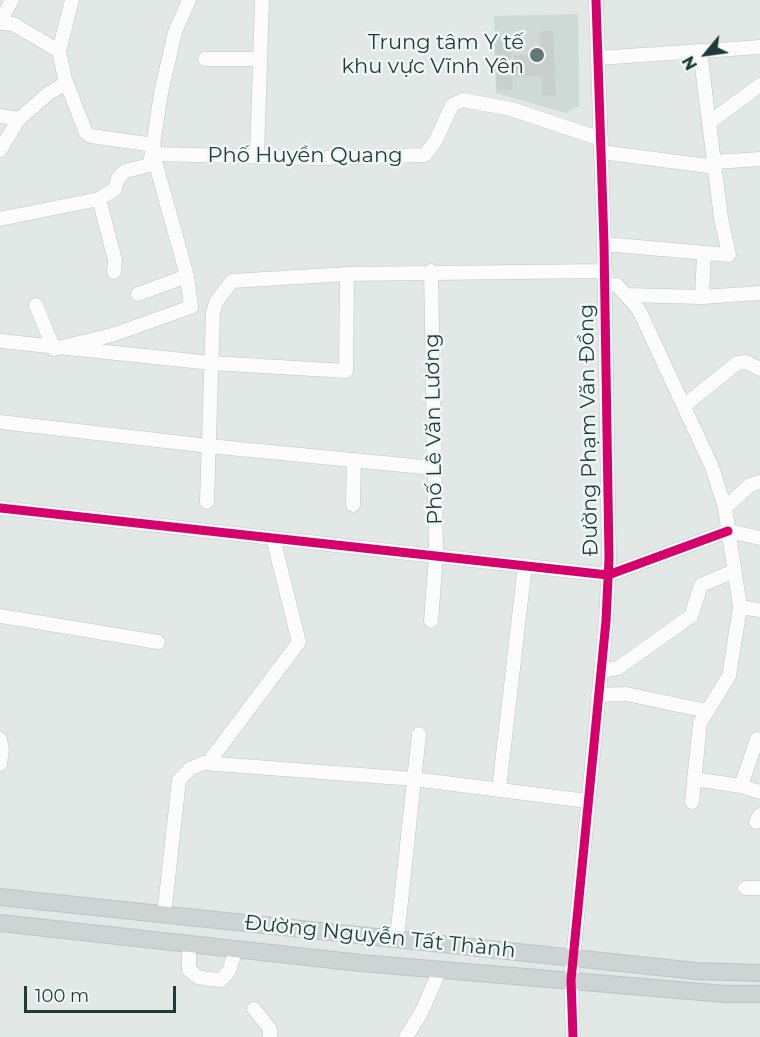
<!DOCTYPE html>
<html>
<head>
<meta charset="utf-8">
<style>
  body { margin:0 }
  #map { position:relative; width:760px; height:1037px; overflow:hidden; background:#e2e8e6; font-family:Montserrat,sans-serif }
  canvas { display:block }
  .north { position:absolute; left:676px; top:24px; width:60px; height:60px; -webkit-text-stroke:4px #eff7f4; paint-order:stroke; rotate:241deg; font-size:16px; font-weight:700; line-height:24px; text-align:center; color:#1f3b38 }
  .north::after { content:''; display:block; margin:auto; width:21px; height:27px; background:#1f3b38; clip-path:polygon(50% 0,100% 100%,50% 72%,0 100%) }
  .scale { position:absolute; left:24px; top:986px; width:152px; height:27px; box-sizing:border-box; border:3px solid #1f3b38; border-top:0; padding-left:8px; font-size:18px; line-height:21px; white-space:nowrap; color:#1f3b38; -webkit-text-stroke:4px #eff7f4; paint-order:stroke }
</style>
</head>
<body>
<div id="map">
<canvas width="760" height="1037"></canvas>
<div class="north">N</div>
<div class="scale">100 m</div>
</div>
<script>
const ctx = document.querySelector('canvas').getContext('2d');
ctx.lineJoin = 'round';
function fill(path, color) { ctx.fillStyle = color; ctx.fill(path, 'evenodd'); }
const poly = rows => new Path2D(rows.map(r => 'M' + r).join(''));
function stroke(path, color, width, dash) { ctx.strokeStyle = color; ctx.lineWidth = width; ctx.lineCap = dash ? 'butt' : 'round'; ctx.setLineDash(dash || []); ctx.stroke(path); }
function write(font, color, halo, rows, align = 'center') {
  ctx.font = font + ' Montserrat,sans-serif'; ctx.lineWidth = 5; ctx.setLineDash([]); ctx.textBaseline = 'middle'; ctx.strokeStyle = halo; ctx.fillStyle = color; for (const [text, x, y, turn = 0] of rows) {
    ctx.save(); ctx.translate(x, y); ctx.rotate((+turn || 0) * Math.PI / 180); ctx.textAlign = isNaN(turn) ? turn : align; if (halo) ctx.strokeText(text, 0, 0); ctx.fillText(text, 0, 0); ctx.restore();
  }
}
const built = poly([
  [578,14,579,106,566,113,496,93,494,16]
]);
const building = poly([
  [553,31,555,95,543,96,542,75,514,76,514,56,541,55,540,32,553,31],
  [495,37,510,37,512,89,497,89,495,37]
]);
const minor = poly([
  [72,0,59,51,65,79,86,133,91,136,154,145],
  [0,21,12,0],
  [0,23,13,24,59,51],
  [598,58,760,47],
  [205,59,260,59],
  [0,116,19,119,49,93,66,83],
  [710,122,760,85],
  [0,150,19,119],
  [601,152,716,167],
  [153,154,319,158,425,155,436,140,452,105,463,100,511,109,601,139],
  [257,157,262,0],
  [715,162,760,159],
  [99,199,115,260,114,272],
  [0,219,99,199,115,189,118,178,125,171,150,165,161,93,175,32,189,0],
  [604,244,729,255,721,218,700,51],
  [605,284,617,285,639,310,712,467,725,508,740,607,729,676,700,723,692,802],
  [138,294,187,276],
  [626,295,702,297,760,293],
  [702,297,704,254],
  [36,305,54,349,112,335,191,307,187,276,153,154],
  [0,341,212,363,346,371,347,274],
  [684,406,737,363,746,362,760,369],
  [0,422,209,446,434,468],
  [207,502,213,313,216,302,232,281,347,274,605,271],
  [353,505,354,460],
  [0,508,608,575,728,531,760,538],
  [725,508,750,485,760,482],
  [740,607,760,610],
  [0,616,158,642],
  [431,621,436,556,431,271],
  [601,671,618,668,691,616,701,585,734,571],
  [598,695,626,694,707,711],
  [0,739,2,749,0,764],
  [208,763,299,642,273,538],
  [694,779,741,786,760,792],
  [741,786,757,739],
  [499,789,525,565],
  [756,822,760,815],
  [745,888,760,888],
  [165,906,179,780,190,769,203,763,414,779,587,801],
  [397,938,419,734],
  [189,954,189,970,198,977,208,979,221,980,229,971,233,959],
  [254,1009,270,1029,270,1037],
  [406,1037,421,1013,440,970],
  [573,1037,571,980,606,621,609,558,604,244,596,0]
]);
const major = poly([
  [0,897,696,971,760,973],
  [0,923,361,963,725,994,760,994]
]);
const cycleway = poly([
  [0,508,608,575,728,531],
  [573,1037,571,980,606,621,609,558,604,244,596,0]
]);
const markers = [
  [537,55,8,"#637875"]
];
const poiNames = [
  ["Trung tâm Y tế",524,43],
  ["khu vực Vĩnh Yên",524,67]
];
const streetNames = [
  ["Phố Huyền Quang",305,156],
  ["Phố Lê Văn Lương",434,429,-91],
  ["Đường Phạm Văn Đồng",589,430,-91],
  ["Đường Nguyễn Tất Thành",380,937,6]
];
fill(built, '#cfdad6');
fill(building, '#c9cfcd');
stroke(building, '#cbd1cf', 1.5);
stroke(minor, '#bfc5c3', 15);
stroke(major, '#bbc5c3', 18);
stroke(minor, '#fbfcfb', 14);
stroke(major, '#ccd5d3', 16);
stroke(cycleway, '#d6006c', 9);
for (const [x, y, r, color] of markers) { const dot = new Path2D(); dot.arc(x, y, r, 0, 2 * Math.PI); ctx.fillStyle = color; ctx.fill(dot); stroke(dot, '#eff7f4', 2); }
write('21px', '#1f3b38', '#eff7f4', poiNames, 'right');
write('21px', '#1f3b38', '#eff7f4', streetNames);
</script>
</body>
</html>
